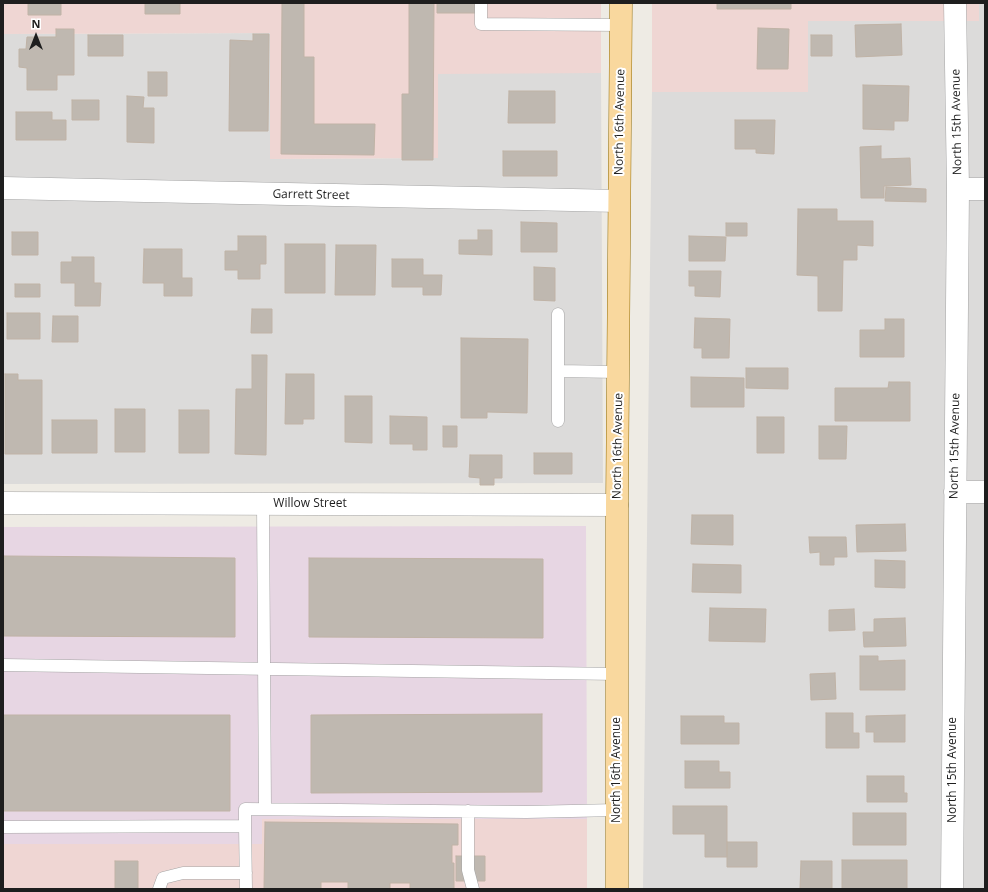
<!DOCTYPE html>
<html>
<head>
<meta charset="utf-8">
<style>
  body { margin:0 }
  #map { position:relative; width:988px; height:892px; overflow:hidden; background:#eeebe4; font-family:"Open Sans",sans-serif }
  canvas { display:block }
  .frame { position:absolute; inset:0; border:4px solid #1e1e1e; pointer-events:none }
  .north { position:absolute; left:16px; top:16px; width:40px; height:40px; -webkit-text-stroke:3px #fff; paint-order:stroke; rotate:0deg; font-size:11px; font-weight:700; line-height:16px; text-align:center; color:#1e1e1e }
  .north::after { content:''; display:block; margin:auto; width:14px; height:18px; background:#1e1e1e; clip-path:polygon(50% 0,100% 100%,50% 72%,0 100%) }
</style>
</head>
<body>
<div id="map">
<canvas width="988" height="892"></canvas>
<div class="frame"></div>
<div class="north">N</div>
</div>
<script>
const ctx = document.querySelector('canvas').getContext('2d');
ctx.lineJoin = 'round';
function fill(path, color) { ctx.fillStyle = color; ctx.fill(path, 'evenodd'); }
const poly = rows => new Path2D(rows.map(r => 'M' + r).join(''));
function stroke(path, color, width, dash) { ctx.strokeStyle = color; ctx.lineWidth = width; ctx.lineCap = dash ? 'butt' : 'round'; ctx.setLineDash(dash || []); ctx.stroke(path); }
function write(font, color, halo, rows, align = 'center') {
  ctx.font = font + ' "Open Sans",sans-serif'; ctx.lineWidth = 4; ctx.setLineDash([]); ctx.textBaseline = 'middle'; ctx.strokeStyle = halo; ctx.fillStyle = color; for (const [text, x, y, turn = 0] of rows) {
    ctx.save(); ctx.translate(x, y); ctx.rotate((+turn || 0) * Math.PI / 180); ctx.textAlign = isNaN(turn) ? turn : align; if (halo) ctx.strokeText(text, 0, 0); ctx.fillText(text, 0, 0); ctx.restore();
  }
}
const residential = poly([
  [979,3,985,3,985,889,643,889,652,92,807,92,808,21,979,21],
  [270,33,270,159,438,158,438,73,601,73,603,483,3,484,3,34]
]);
const commercial = poly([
  [3,3,601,3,601,73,438,74,438,158,270,159,270,33,3,34],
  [652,3,979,3,979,21,808,21,808,92,652,92],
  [261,819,587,819,587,889,3,889,3,844,261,844]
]);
const industrial = poly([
  [586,526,587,819,262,819,262,844,3,844,3,527]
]);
const building = poly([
  [28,3,61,3,61,15,28,15,28,3],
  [145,3,180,3,180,14,145,14,145,3],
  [282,3,304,3,304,57,314,57,314,124,375,124,374,155,281,154,282,3],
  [409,3,434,3,433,160,402,160,402,94,409,94,409,3],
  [437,3,475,3,475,13,437,13,437,3],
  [717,3,791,3,791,9,717,9,717,3],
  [901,24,902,55,856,57,855,25,901,24],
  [758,28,789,29,788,69,757,69,758,28],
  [56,29,74,29,74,75,57,75,57,90,27,90,27,68,19,67,19,49,26,49,27,37,56,37,56,29],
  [253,34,269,34,268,131,229,131,230,40,253,41,253,34],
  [88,35,123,35,123,56,88,56,88,35],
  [811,35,832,35,832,56,811,56,811,35],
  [148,72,167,72,167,96,148,96,148,72],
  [863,85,909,86,908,121,894,121,894,130,863,129,863,85],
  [509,91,555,91,555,123,508,123,509,91],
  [127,96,144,97,143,108,154,108,154,143,127,142,127,96],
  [72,100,99,100,99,120,72,120,72,100],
  [16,112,52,112,52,120,66,120,66,140,16,140,16,112],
  [735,120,775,120,774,154,756,153,756,149,735,149,735,120],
  [881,146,881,159,910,158,911,185,884,186,884,198,861,198,860,147,881,146],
  [503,151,557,151,557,176,503,176,503,151],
  [886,187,926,189,926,202,885,201,886,187],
  [798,209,837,209,837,221,873,221,873,246,857,245,857,260,843,260,842,311,818,311,818,276,797,275,798,209],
  [521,222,557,223,557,252,521,252,521,222],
  [726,223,747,223,747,236,726,236,726,223],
  [478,230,492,230,492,255,459,254,459,240,478,240,478,230],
  [12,232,38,232,38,255,12,255,12,232],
  [238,236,266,236,266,264,260,264,260,279,238,279,238,270,225,270,225,251,238,251,238,236],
  [689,236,726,237,725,261,689,261,689,236],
  [285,244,325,244,325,293,285,293,285,244],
  [336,245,376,245,375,295,335,295,336,245],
  [144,249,182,249,182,278,192,278,192,296,164,296,164,283,143,283,144,249],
  [72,257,94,257,94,283,101,283,100,306,75,306,75,283,61,283,61,262,72,262,72,257],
  [392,259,423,259,423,275,442,275,441,295,423,295,423,287,392,287,392,259],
  [534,267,555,268,555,301,534,300,534,267],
  [689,271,721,271,720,297,695,296,695,286,689,286,689,271],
  [15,284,40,284,40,297,15,297,15,284],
  [252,309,272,309,272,333,251,333,252,309],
  [7,313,40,313,40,339,7,339,7,313],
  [53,316,78,316,78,342,52,342,53,316],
  [695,318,730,319,729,358,702,358,702,348,694,348,695,318],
  [885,319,904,319,904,357,860,357,860,330,885,330,885,319],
  [461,338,528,339,527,413,487,412,487,418,461,418,461,338],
  [252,355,267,355,266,455,235,454,236,389,252,389,252,355],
  [746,368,788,368,788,389,746,388,746,368],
  [5,374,18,374,18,380,42,380,42,454,5,454,5,374],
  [286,374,314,374,314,419,303,419,303,424,285,424,286,374],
  [691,377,744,378,744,407,691,407,691,377],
  [889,382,910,382,910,421,835,421,835,388,888,388,889,382],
  [345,396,372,396,372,443,345,442,345,396],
  [115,409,145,409,145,452,115,452,115,409],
  [179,410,209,410,209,453,179,453,179,410],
  [390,416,427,417,427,450,413,450,413,444,390,444,390,416],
  [757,417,784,417,784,453,757,453,757,417],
  [52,420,97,420,97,453,52,453,52,420],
  [443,426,457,426,457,447,443,447,443,426],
  [819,426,847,426,846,459,819,459,819,426],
  [534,453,572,453,572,474,534,474,534,453],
  [470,455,502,455,502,478,494,478,494,485,480,485,480,478,469,477,470,455],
  [692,515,733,515,733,545,691,544,692,515],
  [905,524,906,551,857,552,856,525,905,524],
  [809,537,846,537,847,557,834,557,834,565,820,565,820,552,810,553,809,537],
  [4,556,235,558,235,637,4,636,4,556],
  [309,558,543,559,543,638,309,637,309,558],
  [875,560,905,561,905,588,875,587,875,560],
  [693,564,741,565,741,593,692,592,693,564],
  [710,608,766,609,765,642,709,641,710,608],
  [854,609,855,630,829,631,829,610,854,609],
  [905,618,906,646,864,647,863,632,874,632,874,619,905,618],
  [860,656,878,656,878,661,905,660,905,690,860,690,860,656],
  [835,673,836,699,811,700,810,674,835,673],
  [826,713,853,713,853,733,859,733,859,748,826,748,826,713],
  [542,714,542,792,311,793,311,715,542,714],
  [3,715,230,715,230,811,3,811,3,715],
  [905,715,905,742,874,742,874,732,866,732,866,716,905,715],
  [681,716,724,716,724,723,739,723,739,744,681,744,681,716],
  [685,761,719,761,719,772,730,772,730,788,685,788,685,761],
  [867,776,904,776,904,793,907,793,907,802,867,802,867,776],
  [673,806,727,806,727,857,705,857,705,834,673,834,673,806],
  [853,813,906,813,906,845,853,845,853,813],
  [265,822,458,824,458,845,452,845,452,863,454,863,454,889,410,889,410,883,390,883,390,889,348,889,348,882,321,882,321,889,264,889,265,822],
  [727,842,757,842,757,867,727,867,727,842],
  [456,856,485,856,485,881,456,881,456,856],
  [842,860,907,860,907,889,842,889,842,860],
  [115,861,138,861,138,889,115,889,115,861],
  [801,861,832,861,832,889,800,889,801,861]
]);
const lane = poly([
  [481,3,481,24,621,25],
  [558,371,618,372],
  [558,421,558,314],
  [263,504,265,809],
  [3,665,617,674],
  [468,811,468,870,473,889],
  [245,826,246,889],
  [3,827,245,826,245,809,526,812,617,810],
  [159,889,163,878,183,873,246,873]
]);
const street = poly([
  [3,188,619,201],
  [958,189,985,189],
  [955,492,985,492],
  [3,503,617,505],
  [952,889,958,189,955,3]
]);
const primary = poly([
  [617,889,617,505,621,3]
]);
const streetNames = [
  ["North 16th Avenue",620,122,-89],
  ["North 15th Avenue",957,122,-91],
  ["Garrett Street",311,195,1],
  ["North 16th Avenue",618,446,-89],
  ["North 15th Avenue",955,446,-89],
  ["Willow Street",310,504],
  ["North 16th Avenue",617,770,-90],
  ["North 15th Avenue",953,770,-90]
];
fill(residential, '#dcdbda');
fill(commercial, '#efd6d3');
fill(industrial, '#e7d6e3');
fill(building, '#bfb8b0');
stroke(building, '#c0b3a6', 1);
stroke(lane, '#a5a5a5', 13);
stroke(street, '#a5a5a5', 23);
stroke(primary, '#936d04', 23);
stroke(lane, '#fff', 12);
stroke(street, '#fff', 22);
stroke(primary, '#f9d89e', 22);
write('12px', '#1e1e1e', '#fff', streetNames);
</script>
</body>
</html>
